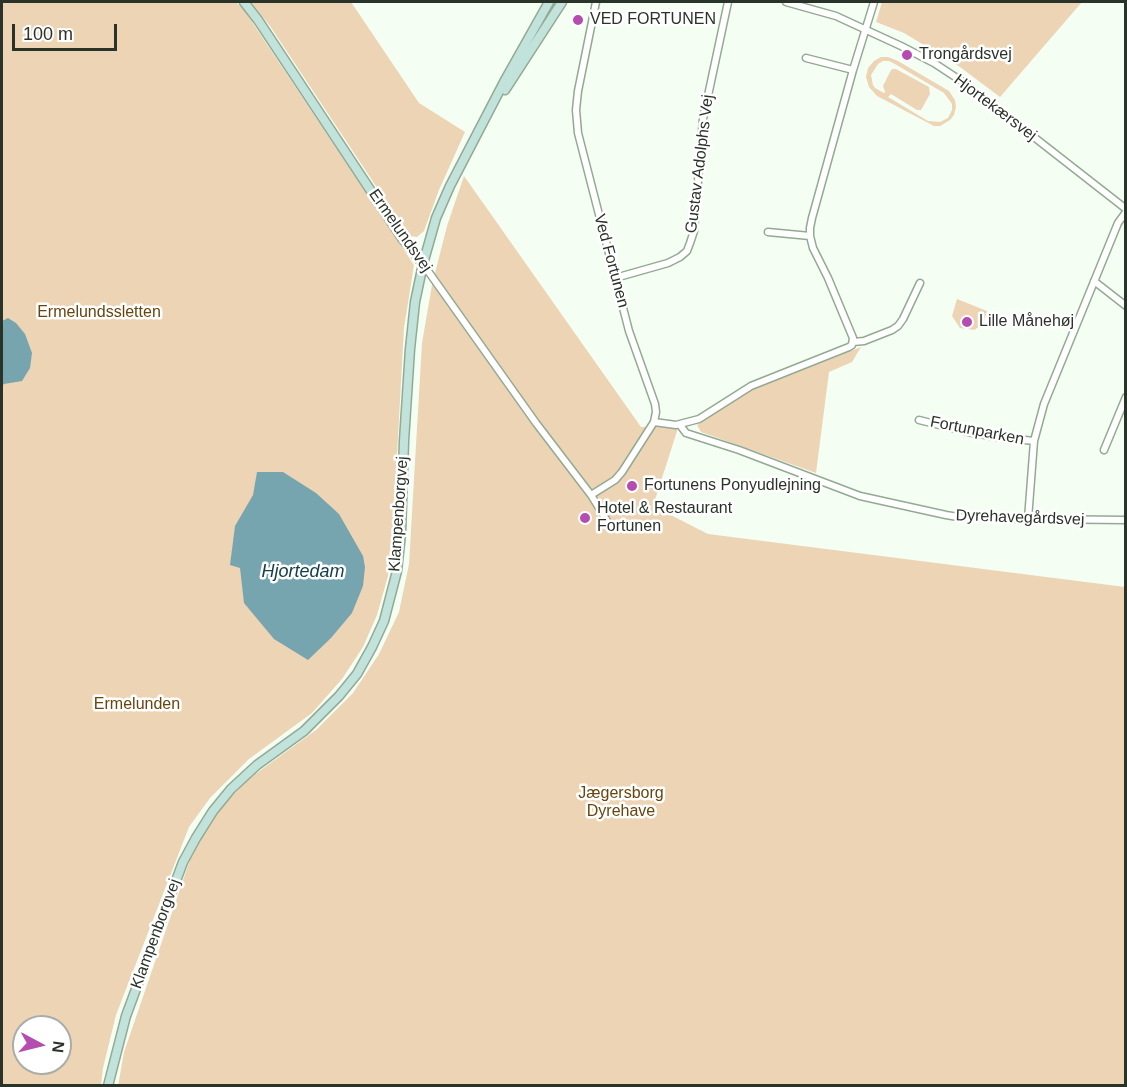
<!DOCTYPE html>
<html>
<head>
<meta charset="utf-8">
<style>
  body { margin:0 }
  #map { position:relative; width:1127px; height:1087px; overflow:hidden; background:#f4fef3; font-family:Helvetica,sans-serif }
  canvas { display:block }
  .frame { position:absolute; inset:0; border:3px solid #2a3329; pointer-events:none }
  .north { position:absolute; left:12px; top:1015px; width:60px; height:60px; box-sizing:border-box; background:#fff; border:2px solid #aaada9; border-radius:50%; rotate:97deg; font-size:16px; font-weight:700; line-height:24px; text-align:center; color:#2a3329 }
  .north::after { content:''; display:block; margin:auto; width:21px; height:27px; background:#b54caf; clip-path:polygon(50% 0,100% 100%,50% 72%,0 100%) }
  .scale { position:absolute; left:12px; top:24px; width:105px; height:27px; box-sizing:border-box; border:3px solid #2a3329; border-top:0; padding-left:8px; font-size:18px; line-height:21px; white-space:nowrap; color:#2a3329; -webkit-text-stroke:4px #fff; paint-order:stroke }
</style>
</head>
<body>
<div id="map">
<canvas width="1127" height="1087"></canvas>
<div class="frame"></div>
<div class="north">N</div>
<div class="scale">100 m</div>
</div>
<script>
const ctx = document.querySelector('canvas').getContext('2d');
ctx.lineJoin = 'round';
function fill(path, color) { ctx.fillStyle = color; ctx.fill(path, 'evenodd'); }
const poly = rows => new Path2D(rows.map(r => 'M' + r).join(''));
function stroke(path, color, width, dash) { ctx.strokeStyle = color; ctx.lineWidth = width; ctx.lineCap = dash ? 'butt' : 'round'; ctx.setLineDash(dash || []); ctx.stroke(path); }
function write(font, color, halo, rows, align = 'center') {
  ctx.font = font + ' Helvetica,sans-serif'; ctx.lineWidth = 5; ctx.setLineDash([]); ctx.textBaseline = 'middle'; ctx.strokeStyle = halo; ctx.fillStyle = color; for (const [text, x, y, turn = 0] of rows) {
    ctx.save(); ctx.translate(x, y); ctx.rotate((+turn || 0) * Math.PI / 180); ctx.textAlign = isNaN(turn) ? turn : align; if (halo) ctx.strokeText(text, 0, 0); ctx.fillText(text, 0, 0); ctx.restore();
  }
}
const green = poly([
  [2,2,236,2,244,10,414,265,404,328,393,527,388,576,377,615,363,647,342,679,312,713,249,759,210,798,189,827,116,1015,103,1068,101,1085,2,1085],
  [24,1027,60,1027,60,1063,24,1063],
  [251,2,351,2,419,103,465,132,439,190,424,231,417,237,409,236,270,26],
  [882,2,1082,2,1000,97,960,67,904,33,876,22],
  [881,57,888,57,898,61,949,91,955,100,956,107,954,115,950,120,940,126,934,126,877,96,869,87,866,77,868,68,874,61],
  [883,61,889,61,895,64,944,93,952,104,952,110,948,118,940,122,928,121,888,97,891,94,917,110,921,110,930,94,929,87,896,69,892,69,890,72,883,86,885,92,884,93,875,88,873,85,871,75,878,64],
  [464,176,641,427,679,425,653,506,708,534,1125,587,1125,1085,118,1086,124,1052,190,860,215,813,250,778,316,730,353,693,379,654,399,612,409,564,422,343,432,285,447,226],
  [957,299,987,311,983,324,974,330,960,328,952,316],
  [861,347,852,362,829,372,816,473,701,432,697,425,742,393]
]);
const water = poly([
  [8,318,16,323,25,334,32,353,30,368,22,381,4,384,2,386,2,321],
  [257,472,283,472,316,493,339,514,363,556,365,567,363,586,352,613,331,638,308,660,274,639,244,603,240,568,230,565,235,526,253,495]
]);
const street = poly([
  [786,2,836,16,901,46,934,63,966,84,1126,209],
  [806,58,853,70],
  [768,232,810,236],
  [423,264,536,423,591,495,609,524],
  [615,278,668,263,680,257,687,251,690,243,694,231,703,119,728,2],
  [1094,281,1126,306],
  [853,342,864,341,892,330,898,326,903,319,920,283],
  [919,420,968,432,997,437,1034,441],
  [654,422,676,425,699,419,751,386,849,347,852,345,853,338,828,278,813,248,810,236,810,228,812,218,853,70,874,2],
  [680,425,686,433,739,450,860,496,946,515,958,517,1028,519,1126,520],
  [1104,450,1126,397],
  [591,495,615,480,622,472,654,422,656,412,655,404,629,331,578,133,576,110,578,91,596,2],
  [1028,519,1034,441,1044,404,1118,223,1126,212]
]);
const secondary = poly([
  [244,2,258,20,402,238,423,264],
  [505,90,562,2],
  [108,1086,126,1016,183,862,196,838,213,811,231,789,257,765,304,731,339,696,357,674,372,647,384,621,397,571,401,534,404,441,410,349,415,302,423,264,436,218,450,186,504,82,549,2]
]);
const markers = [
  [578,20,6,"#b54caf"],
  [907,55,6,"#b54caf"],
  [967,322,6,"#b54caf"],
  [632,486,6,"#b54caf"],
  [585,518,6,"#b54caf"]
];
const poiNames = [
  ["VED FORTUNEN",590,20],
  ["Trongårdsvej",919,55],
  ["Lille Månehøj",979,322],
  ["Fortunens Ponyudlejning",644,486],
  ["Hotel & Restaurant",597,509],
  ["Fortunen",597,527]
];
const streetNames = [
  ["Hjortekærsvej",995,108,37],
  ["Gustav Adolphs Vej",700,164,-83],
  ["Ermelundsvej",400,231,55],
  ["Ved Fortunen",611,261,75],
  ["Fortunparken",977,431,11],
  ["Klampenborgvej",399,514,-86],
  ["Dyrehavegårdsvej",1020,518,2],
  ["Klampenborgvej",156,934,-70]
];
const parkNames = [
  ["Ermelundssletten",99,313],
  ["Ermelunden",137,705],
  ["Jægersborg",621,794],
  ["Dyrehave",621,812]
];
const waterNames = [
  ["Hjortedam",303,572]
];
fill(green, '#ecd4b5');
fill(water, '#76a5af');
stroke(street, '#93aa92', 9);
stroke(secondary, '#93aa92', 11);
stroke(street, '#fff', 6);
stroke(secondary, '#c2e2dc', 8);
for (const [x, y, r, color] of markers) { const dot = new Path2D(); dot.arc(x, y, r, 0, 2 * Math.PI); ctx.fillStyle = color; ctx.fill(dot); stroke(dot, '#fff', 2); }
write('16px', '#2a3329', '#fff', poiNames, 'left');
write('16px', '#2a3329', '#fff', streetNames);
write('16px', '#67450d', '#fff', parkNames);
write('italic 18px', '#154049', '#fff', waterNames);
</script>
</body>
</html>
